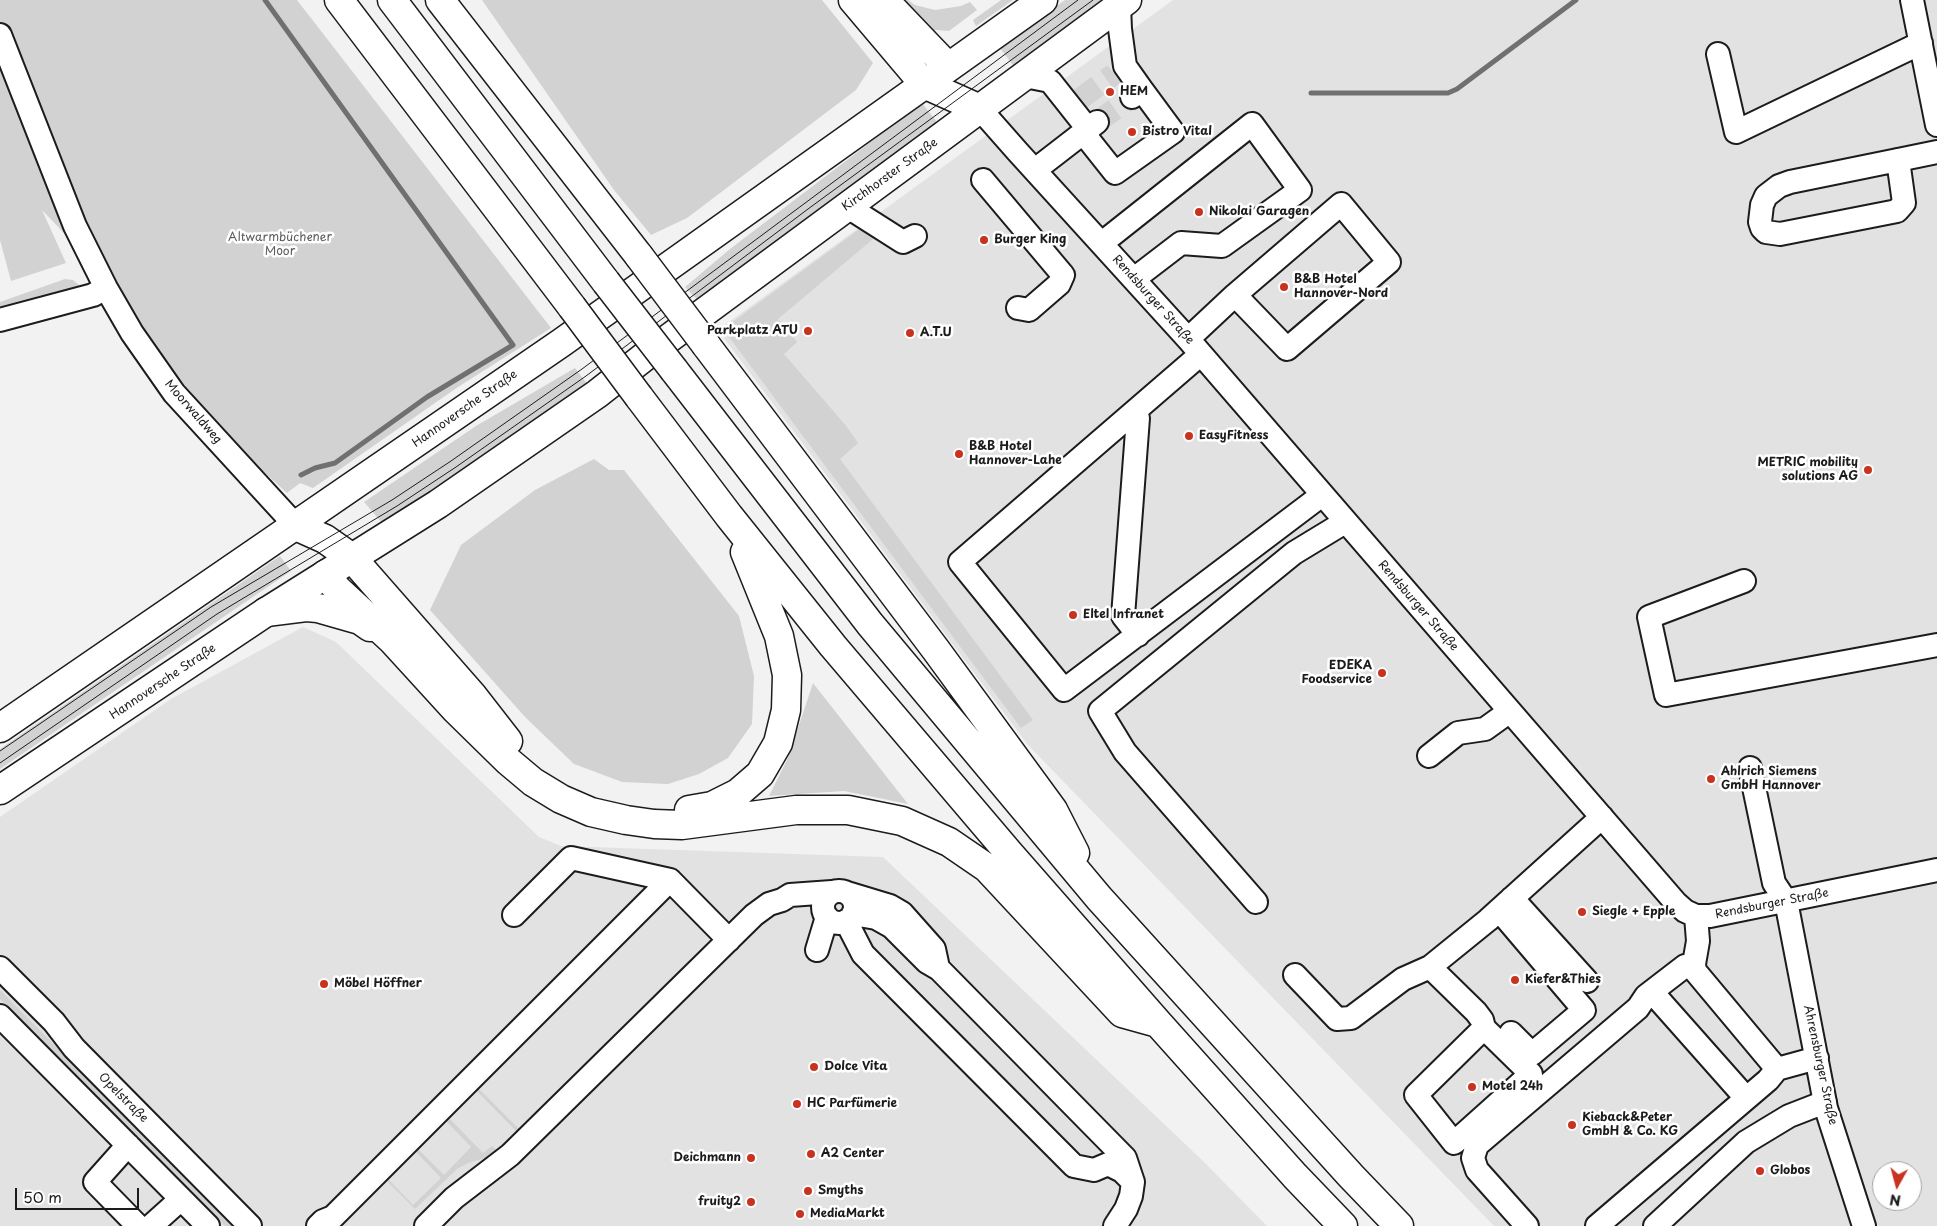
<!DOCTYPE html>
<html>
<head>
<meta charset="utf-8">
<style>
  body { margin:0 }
  #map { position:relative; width:1937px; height:1226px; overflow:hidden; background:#f2f2f2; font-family:"Playpen Sans",sans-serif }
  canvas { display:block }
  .north { position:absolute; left:1872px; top:1161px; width:50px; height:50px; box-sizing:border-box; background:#fff; border:1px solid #a4a4a4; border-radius:50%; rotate:187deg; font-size:14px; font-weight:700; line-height:20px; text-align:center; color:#1c1c1c }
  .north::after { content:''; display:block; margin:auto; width:18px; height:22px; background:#c8321e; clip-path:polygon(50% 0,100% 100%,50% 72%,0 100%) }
  .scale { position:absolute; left:15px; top:1188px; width:124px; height:22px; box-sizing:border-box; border:2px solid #1c1c1c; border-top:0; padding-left:6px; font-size:15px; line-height:18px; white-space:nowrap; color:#1c1c1c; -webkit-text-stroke:4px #fff; paint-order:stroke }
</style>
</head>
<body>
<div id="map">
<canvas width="1937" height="1226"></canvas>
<div class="north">N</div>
<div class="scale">50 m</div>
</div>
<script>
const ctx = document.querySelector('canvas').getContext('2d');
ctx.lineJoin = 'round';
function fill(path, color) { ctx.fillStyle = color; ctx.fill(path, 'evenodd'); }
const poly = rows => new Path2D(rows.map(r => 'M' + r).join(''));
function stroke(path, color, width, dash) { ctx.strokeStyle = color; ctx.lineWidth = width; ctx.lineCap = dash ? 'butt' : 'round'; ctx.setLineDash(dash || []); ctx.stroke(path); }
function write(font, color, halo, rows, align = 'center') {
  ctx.font = font + ' "Playpen Sans",sans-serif'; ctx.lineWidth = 5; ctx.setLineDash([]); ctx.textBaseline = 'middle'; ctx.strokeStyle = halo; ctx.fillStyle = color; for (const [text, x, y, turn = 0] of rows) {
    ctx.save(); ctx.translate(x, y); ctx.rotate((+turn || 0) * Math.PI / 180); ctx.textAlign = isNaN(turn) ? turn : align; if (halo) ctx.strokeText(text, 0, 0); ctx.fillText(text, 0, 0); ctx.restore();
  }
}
const built = poly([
  [1173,0,1937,0,1937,1226,1494,1226,1028,745,718,330],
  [1882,1171,1912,1171,1912,1201,1882,1201],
  [303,627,336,642,539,837,561,846,883,857,1203,1161,1267,1226,0,1226,0,817,171,699]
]);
const green = poly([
  [0,0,297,0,551,328,458,387,313,488,300,483,287,493,252,461,195,398,143,334,116,288,42,210,66,263,11,281,0,240],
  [482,0,822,0,873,63,856,90,687,218,651,235,614,190],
  [891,0,908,0,915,5,935,10,961,6,970,2,977,10,949,31,936,30,930,34],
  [1001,0,1013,0,976,26,973,20],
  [1065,0,1106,0,1015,68,1000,48],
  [922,103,937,122,741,269,703,306,685,287,730,249],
  [861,228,879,234,778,319,797,342,784,354,847,427,858,443,840,459,1033,720,1021,728,723,329],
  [65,279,73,280,85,290,0,313,0,302],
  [575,368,591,389,384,525,364,502,476,426],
  [594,459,609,470,624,470,739,616,754,676,752,724,728,758,699,774,668,784,622,782,574,764,525,717,430,610,461,545,535,490],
  [280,556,291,571,0,769,0,749],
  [813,683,908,804,844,791,769,796,788,758],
  [0,990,233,1226,225,1226,0,999],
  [484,1077,486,1080,478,1088,519,1129,528,1121,530,1123,495,1155,468,1163,457,1169,415,1209,383,1177,387,1178,413,1205,441,1178,415,1151,417,1148,444,1175,471,1147,445,1120,448,1117,483,1153,492,1146,498,1151,517,1132,476,1090,467,1099,465,1097]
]);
const stream = poly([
  [265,0,513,345,427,397,335,463,315,468,301,475],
  [1311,93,1448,93,1457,89,1576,0]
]);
const minorTunnel = poly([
  [1080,99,1114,74],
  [1097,122,1132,97]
]);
const minor = poly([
  [1912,0,1937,125],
  [1119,6,1120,29,1125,66,1142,90,1132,97],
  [0,35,75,226,106,288,132,333,174,393,296,526],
  [1718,54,1736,132,1921,43],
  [1025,76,1050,81,1088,129,1035,170],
  [980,109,1017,151,1188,339,1676,903,1685,911,1696,916,1710,916,1937,870],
  [1097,122,1088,129,1088,139,1115,173,1173,132,1142,90],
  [1898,160,1904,203,1897,211,1780,234,1766,232,1762,228,1760,222,1762,205,1766,196,1779,186,1790,182,1898,160,1937,152],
  [983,180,1063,275,1059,284,1029,310,1018,308],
  [848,207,903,242,915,236],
  [1102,243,1252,124,1300,190,1222,246,1181,243,1134,279],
  [0,320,93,295,106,288],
  [1188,339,1235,295,1341,204,1389,262,1287,349,1235,295],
  [1201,354,960,562,1064,690,1322,495],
  [1134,412,1138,418,1123,616,1138,635],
  [1744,581,1649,617,1666,695,1937,645],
  [1429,756,1458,733,1485,729,1510,711],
  [1750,768,1774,883,1786,901,1826,1108,1864,1226],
  '823 907a16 16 0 1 1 32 0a16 16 0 1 1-32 0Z',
  [847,893,890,906,902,913,934,949,937,963],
  [1512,898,1587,981],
  [1256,902,1125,752,1100,711,1294,553,1345,522],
  [1499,910,1584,1010,1532,1054,1511,1033],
  [853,914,876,918,892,927,927,962,939,969,1125,1158,1133,1182,1131,1196,1126,1209,1115,1226],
  [514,915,571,858,670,880,729,940],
  [1696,916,1698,941,1694,964,1695,971,1777,1069,1817,1058],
  [846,921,863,954,1074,1166,1094,1170,1108,1164,1122,1171,1133,1182],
  [817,950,827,917],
  [0,968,54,1022,74,1048,250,1226],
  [1295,975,1337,1019,1351,1018,1403,979,1430,967],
  [1652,992,1746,1098],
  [0,1016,208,1226],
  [1484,1028,1416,1095,1454,1143,1531,1074,1484,1028,1482,1020,1476,1012,1430,967,1488,920,1602,817],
  [128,1145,95,1182,138,1226],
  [151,1226,181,1199],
  [318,1226,323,1221,333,1217,670,880],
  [426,1226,454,1198,510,1155,754,915,769,904,782,900,790,895,832,892],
  [1527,1226,1477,1170,1473,1158,1477,1145,1638,1008,1646,996,1685,966,1694,964],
  [1597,1226,1768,1080,1777,1069],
  [1655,1226,1746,1142,1789,1116,1825,1102]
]);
const major = poly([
  [924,84,980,109],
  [296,526,325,539,352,558],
  [0,728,561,343,1043,0],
  [0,790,266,612,438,504,597,394,653,350,1127,0]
]);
const highway = poly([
  [339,0,572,307],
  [392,0,606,282],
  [440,0,639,256],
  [853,0,924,84],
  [884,0,948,67],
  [706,345,936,650,1053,810,1075,853],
  [674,370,870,624,1099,898,1351,1176,1399,1226],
  [639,397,729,516,833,646,1009,853,1158,1023,1295,1176,1343,1226],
  [352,558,473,696,508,741],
  [326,574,337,589,393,641,456,710,508,761,533,782,561,799,591,812,626,820,654,824,682,825,796,810,848,810,902,821,949,842,987,868,1122,1013,1158,1023],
  [266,612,306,607,318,608,360,620,370,627],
  [689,810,712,806,738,793,760,774,778,743,786,710,787,675,779,636,745,552]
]);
const tram = poly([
  [0,751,211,607,392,500,451,461,582,369,1078,0],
  [0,763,217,614,397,506,456,467,586,376,808,209,1093,0]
]);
const highwayBridge = poly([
  [639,256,706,345],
  [606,282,674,370],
  [572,307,639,397]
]);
const markers = [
  [1110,92,5,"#c8321e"],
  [1132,132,5,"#c8321e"],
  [1199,212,5,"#c8321e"],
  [984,240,5,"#c8321e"],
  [1284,287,5,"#c8321e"],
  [808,331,5,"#c8321e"],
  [910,333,5,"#c8321e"],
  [1189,436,5,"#c8321e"],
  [959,454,5,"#c8321e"],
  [1868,470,5,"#c8321e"],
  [1073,615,5,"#c8321e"],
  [1382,673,5,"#c8321e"],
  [1711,779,5,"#c8321e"],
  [1582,912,5,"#c8321e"],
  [1515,980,5,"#c8321e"],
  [324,984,5,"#c8321e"],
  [814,1067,5,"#c8321e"],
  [1472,1087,5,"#c8321e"],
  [797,1104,5,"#c8321e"],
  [1572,1125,5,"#c8321e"],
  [811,1154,5,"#c8321e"],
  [751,1158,5,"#c8321e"],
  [1760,1171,5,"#c8321e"],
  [808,1191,5,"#c8321e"],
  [751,1202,5,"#c8321e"],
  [800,1214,5,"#c8321e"]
];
const poiNames = [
  ["HEM",1120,92],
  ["Bistro Vital",1142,132],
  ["Nikolai Garagen",1209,212],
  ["Burger King",994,240],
  ["B&B Hotel",1294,280],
  ["Hannover-Nord",1294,294],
  ["Parkplatz ATU",798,331,"right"],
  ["A.T.U",920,333],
  ["EasyFitness",1199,436],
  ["B&B Hotel",969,447],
  ["Hannover-Lahe",969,461],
  ["METRIC mobility",1858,463,"right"],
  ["solutions AG",1858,477,"right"],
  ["Eltel Infranet",1083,615],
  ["EDEKA",1372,666,"right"],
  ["Foodservice",1372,680,"right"],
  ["Ahlrich Siemens",1721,772],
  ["GmbH Hannover",1721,786],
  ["Siegle + Epple",1592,912],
  ["Kiefer&Thies",1525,980],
  ["Möbel Höffner",334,984],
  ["Dolce Vita",824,1067],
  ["Motel 24h",1482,1087],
  ["HC Parfümerie",807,1104],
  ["Kieback&Peter",1582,1118],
  ["GmbH & Co. KG",1582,1132],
  ["A2 Center",821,1154],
  ["Deichmann",741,1158,"right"],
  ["Globos",1770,1171],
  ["Smyths",818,1191],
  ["fruity2",741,1202,"right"],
  ["MediaMarkt",810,1214]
];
const streetNames = [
  ["Kirchhorster Straße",890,175,-36],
  ["Rendsburger Straße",1153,300,48],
  ["Hannoversche Straße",465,409,-35],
  ["Moorwaldweg",193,412,49],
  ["Rendsburger Straße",1418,606,49],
  ["Hannoversche Straße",163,682,-34],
  ["Rendsburger Straße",1772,904,-11],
  ["Ahrensburger Straße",1820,1065,78],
  ["Opelstraße",123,1098,45]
];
const parkNames = [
  ["Altwarmbüchener",280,238],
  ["Moor",280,252]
];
fill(built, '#e2e2e2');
fill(green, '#d2d2d2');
stroke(stream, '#707070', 5);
stroke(minorTunnel, '#d2d2d2', 22, [22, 11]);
stroke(minor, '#1c1c1c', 26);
stroke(major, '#1c1c1c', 31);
stroke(highway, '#1c1c1c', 31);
stroke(minor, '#fff', 22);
stroke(major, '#fff', 28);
stroke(highway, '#fff', 28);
stroke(tram, '#1c1c1c', 1);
stroke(highwayBridge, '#1c1c1c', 31, []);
stroke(highwayBridge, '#fff', 28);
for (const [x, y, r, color] of markers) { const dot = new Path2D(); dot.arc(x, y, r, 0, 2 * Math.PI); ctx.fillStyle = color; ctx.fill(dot); stroke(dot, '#fff', 2); }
write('bold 12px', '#1c1c1c', '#fff', poiNames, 'left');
write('12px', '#1c1c1c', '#fff', streetNames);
write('12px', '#5c5c5c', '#fff', parkNames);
</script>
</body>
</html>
